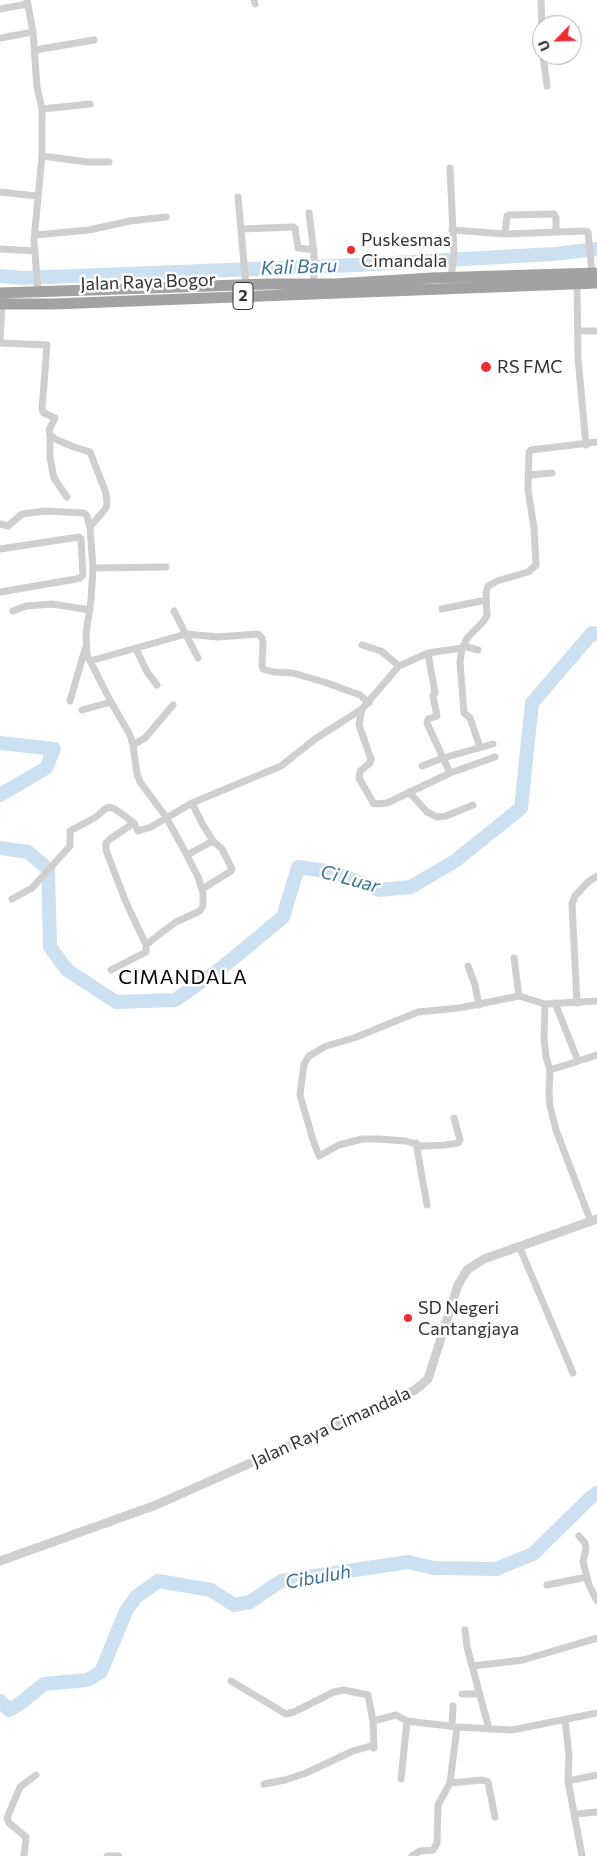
<!DOCTYPE html>
<html>
<head>
<meta charset="utf-8">
<style>
  body { margin:0 }
  #map { position:relative; width:597px; height:1856px; overflow:hidden; background:#fff; font-family:Commissioner,sans-serif }
  canvas { display:block }
  .north { position:absolute; left:532px; top:15px; width:50px; height:50px; box-sizing:border-box; background:#fff; border:1px solid #adadad; border-radius:50%; rotate:246deg; font-size:14px; font-weight:700; line-height:20px; text-align:center; color:#323232 }
  .north::after { content:''; display:block; margin:auto; width:18px; height:22px; background:#f32a32; clip-path:polygon(50% 0,100% 100%,50% 72%,0 100%) }
</style>
</head>
<body>
<div id="map">
<canvas width="597" height="1856"></canvas>
<div class="north">U</div>
</div>
<script>
const ctx = document.querySelector('canvas').getContext('2d');
ctx.lineJoin = 'round';
const poly = rows => new Path2D(rows.map(r => 'M' + r).join(''));
function stroke(path, color, width, dash) { ctx.strokeStyle = color; ctx.lineWidth = width; ctx.lineCap = dash ? 'butt' : 'round'; ctx.setLineDash(dash || []); ctx.stroke(path); }
function write(font, color, halo, rows, align = 'center') {
  ctx.font = font + ' Commissioner,sans-serif'; ctx.lineWidth = 5; ctx.setLineDash([]); ctx.textBaseline = 'middle'; ctx.strokeStyle = halo; ctx.fillStyle = color; for (const [text, x, y, turn = 0] of rows) {
    ctx.save(); ctx.translate(x, y); ctx.rotate((+turn || 0) * Math.PI / 180); ctx.textAlign = isNaN(turn) ? turn : align; if (halo) ctx.strokeText(text, 0, 0); ctx.fillText(text, 0, 0); ctx.restore();
  }
}
const river = poly([
  [0,276,23,278,357,265,554,254,597,249],
  [0,743,54,749,46,768,0,795],
  [0,848,28,852,48,869,50,947,67,970,116,1002,175,1000,224,966,283,917,298,867,333,872,379,890,411,887,455,861,521,808,532,703,592,633,597,634],
  [0,1701,9,1710,22,1702,44,1684,87,1680,101,1672,126,1611,136,1597,158,1581,211,1590,234,1605,250,1602,281,1581,408,1562,434,1568,496,1569,533,1554,590,1498,597,1493]
]);
const minor = poly([
  [27,0,33,32,37,87,42,109,42,156,34,240,38,292],
  [254,0,255,4],
  [541,0,542,25],
  [0,9,27,4],
  [0,38,33,32],
  [35,50,94,40],
  [543,55,547,86],
  [42,109,90,104],
  [42,156,88,162,109,162],
  [450,168,454,253,451,278],
  [0,192,37,196],
  [238,197,246,286],
  [309,213,314,254,314,284],
  [241,229,293,227,295,228,298,248,314,250],
  [452,230,505,234,585,231,588,232,592,273],
  [505,234,507,216,509,215,554,214,556,217,556,232],
  [35,235,89,230,130,221,166,217],
  [0,249,35,251],
  [577,284,578,358,586,445],
  [2,304,0,340,2,343,47,345,42,409,44,413,55,418,49,430,50,435,57,440,74,447,90,452,106,493,107,502,106,508,90,527,93,568,91,600,86,633,87,655,111,702,130,735,133,745,137,774,140,782,166,817,182,846,198,877,203,893,203,906,200,911,176,922,161,933,146,945,146,952,111,970],
  [578,331,597,331],
  [50,435,50,458,54,478,67,497],
  [528,475,552,473],
  [0,524,8,526,22,514,45,511,84,513,87,516,90,527],
  [0,549,79,537,81,539,83,575,80,578,76,579,0,592],
  [93,568,166,567],
  [442,609,486,600],
  [13,611,26,606,52,604,90,610],
  [174,611,198,658],
  [362,645,381,651,399,666],
  [463,646,478,650],
  [462,648,460,662,464,713,470,718,480,747],
  [136,649,147,672,157,685],
  [428,653,435,693,433,696,437,716,428,719,427,723,450,773],
  [90,661,186,634,217,637,258,634,262,638,263,644,262,665,263,669,273,672,293,673,327,683,360,695,369,703],
  [70,701,85,649],
  [362,709,359,725,371,759,370,763,360,771,359,778,374,804,387,803,450,773,495,757],
  [82,710,111,702],
  [133,745,145,738,173,705],
  [422,766,443,758,493,744],
  [409,792,427,812,437,817,446,816,473,805],
  [192,803,203,825,213,841],
  [134,823,110,839,106,843,106,850,125,900,146,945],
  [187,855,213,841,222,849,232,869,231,871,202,889],
  [12,899,32,888,70,846,70,831,96,817,105,809,109,807,115,809,134,823,138,831,151,827,192,803,281,766,315,739,362,709,399,666,428,653,462,648,468,637,483,622,487,616,486,593,488,586,497,581,528,572,536,565,534,528,528,490,529,452,531,450,597,442],
  [514,958,519,996],
  [468,966,475,985,479,1005],
  [555,1003,578,1061],
  [577,1003,572,904,575,896,588,882,597,876],
  [545,1004,544,1037,546,1057,550,1070],
  [454,1118,460,1140,458,1143,444,1145,422,1146,406,1141,378,1139,362,1139,339,1145,319,1156,313,1140,300,1095,304,1064,309,1056,326,1046,354,1038,418,1012,459,1008,519,996,545,1004,597,1001],
  [416,1143,427,1205],
  [591,1222,556,1130,550,1106,549,1092,550,1070,597,1055],
  [519,1246,573,1373],
  [579,1536,585,1543,586,1549,583,1562,589,1585,597,1601],
  [547,1585,587,1577],
  [465,1630,467,1647,489,1729],
  [473,1666,523,1660,597,1638],
  [231,1681,286,1714,294,1712,334,1692,344,1690,368,1695,373,1721,396,1715,407,1721,457,1727],
  [462,1694,479,1694],
  [565,1720,569,1755,568,1781,582,1856],
  [373,1721,374,1748],
  [452,1726,453,1706],
  [401,1779,407,1721],
  [568,1781,597,1775],
  [450,1783,482,1780,488,1782,495,1817],
  [264,1784,285,1780,306,1773,353,1751,374,1745],
  [575,1814,597,1812],
  [24,1856,26,1837,9,1823,7,1818,20,1787,36,1775],
  [107,1856,119,1856],
  [412,1856,420,1851,433,1850,437,1843,438,1805,450,1783,457,1727,512,1730,597,1713]
]);
const tertiary = poly([
  [0,1561,156,1505,415,1390,428,1379,458,1285,467,1270,484,1259,597,1219]
]);
const trunk = poly([
  [0,293,268,284,334,284,432,278,597,273],
  [0,304,54,304,597,283]
]);
const markers = [
  [351,250,5,"#f32a32"],
  [486,367,6,"#f32a32"],
  [408,1318,5,"#f32a32"]
];
const shields = [
  [243,296,20]
];
const shieldNames = [
  ["2",243,296]
];
const poiNames = [
  ["Puskesmas",361,240],
  ["Cimandala",361,261],
  ["RS FMC",497,367],
  ["SD Negeri",418,1308],
  ["Cantangjaya",418,1329]
];
const streetNames = [
  ["Jalan Raya Bogor",148,282,-2],
  ["Jalan Raya Cimandala",331,1427,-24]
];
const waterNames = [
  ["Kali Baru",299,267,-2],
  ["Ci Luar",350,879,15],
  ["Cibuluh",318,1577,-10]
];
const quarterNames = [
  ["CIMANDALA",183,977]
];
stroke(river, '#cbe0f0', 14);
stroke(minor, '#cfcfcf', 7);
stroke(tertiary, '#cfcfcf', 9);
stroke(trunk, '#a2a2a2', 11);
for (const [x, y, r, color] of markers) { const dot = new Path2D(); dot.arc(x, y, r, 0, 2 * Math.PI); ctx.fillStyle = color; ctx.fill(dot); stroke(dot, '#fff', 2); }
for (const [x, y, w] of shields) { const box = new Path2D(); box.roundRect(x - w / 2, y - 13.5, w, 27, 4); ctx.fillStyle = '#fff'; ctx.fill(box); stroke(box, '#323232', 1); }
write('bold 16px', '#323232', null, shieldNames);
write('18px', '#323232', '#fff', poiNames, 'left');
write('18px', '#323232', '#fff', streetNames);
write('italic 19px', '#38729c', '#fff', waterNames);
ctx.letterSpacing = '1px';
write('20px', '#000', '#fff', quarterNames);
ctx.letterSpacing = '0px';
</script>
</body>
</html>
